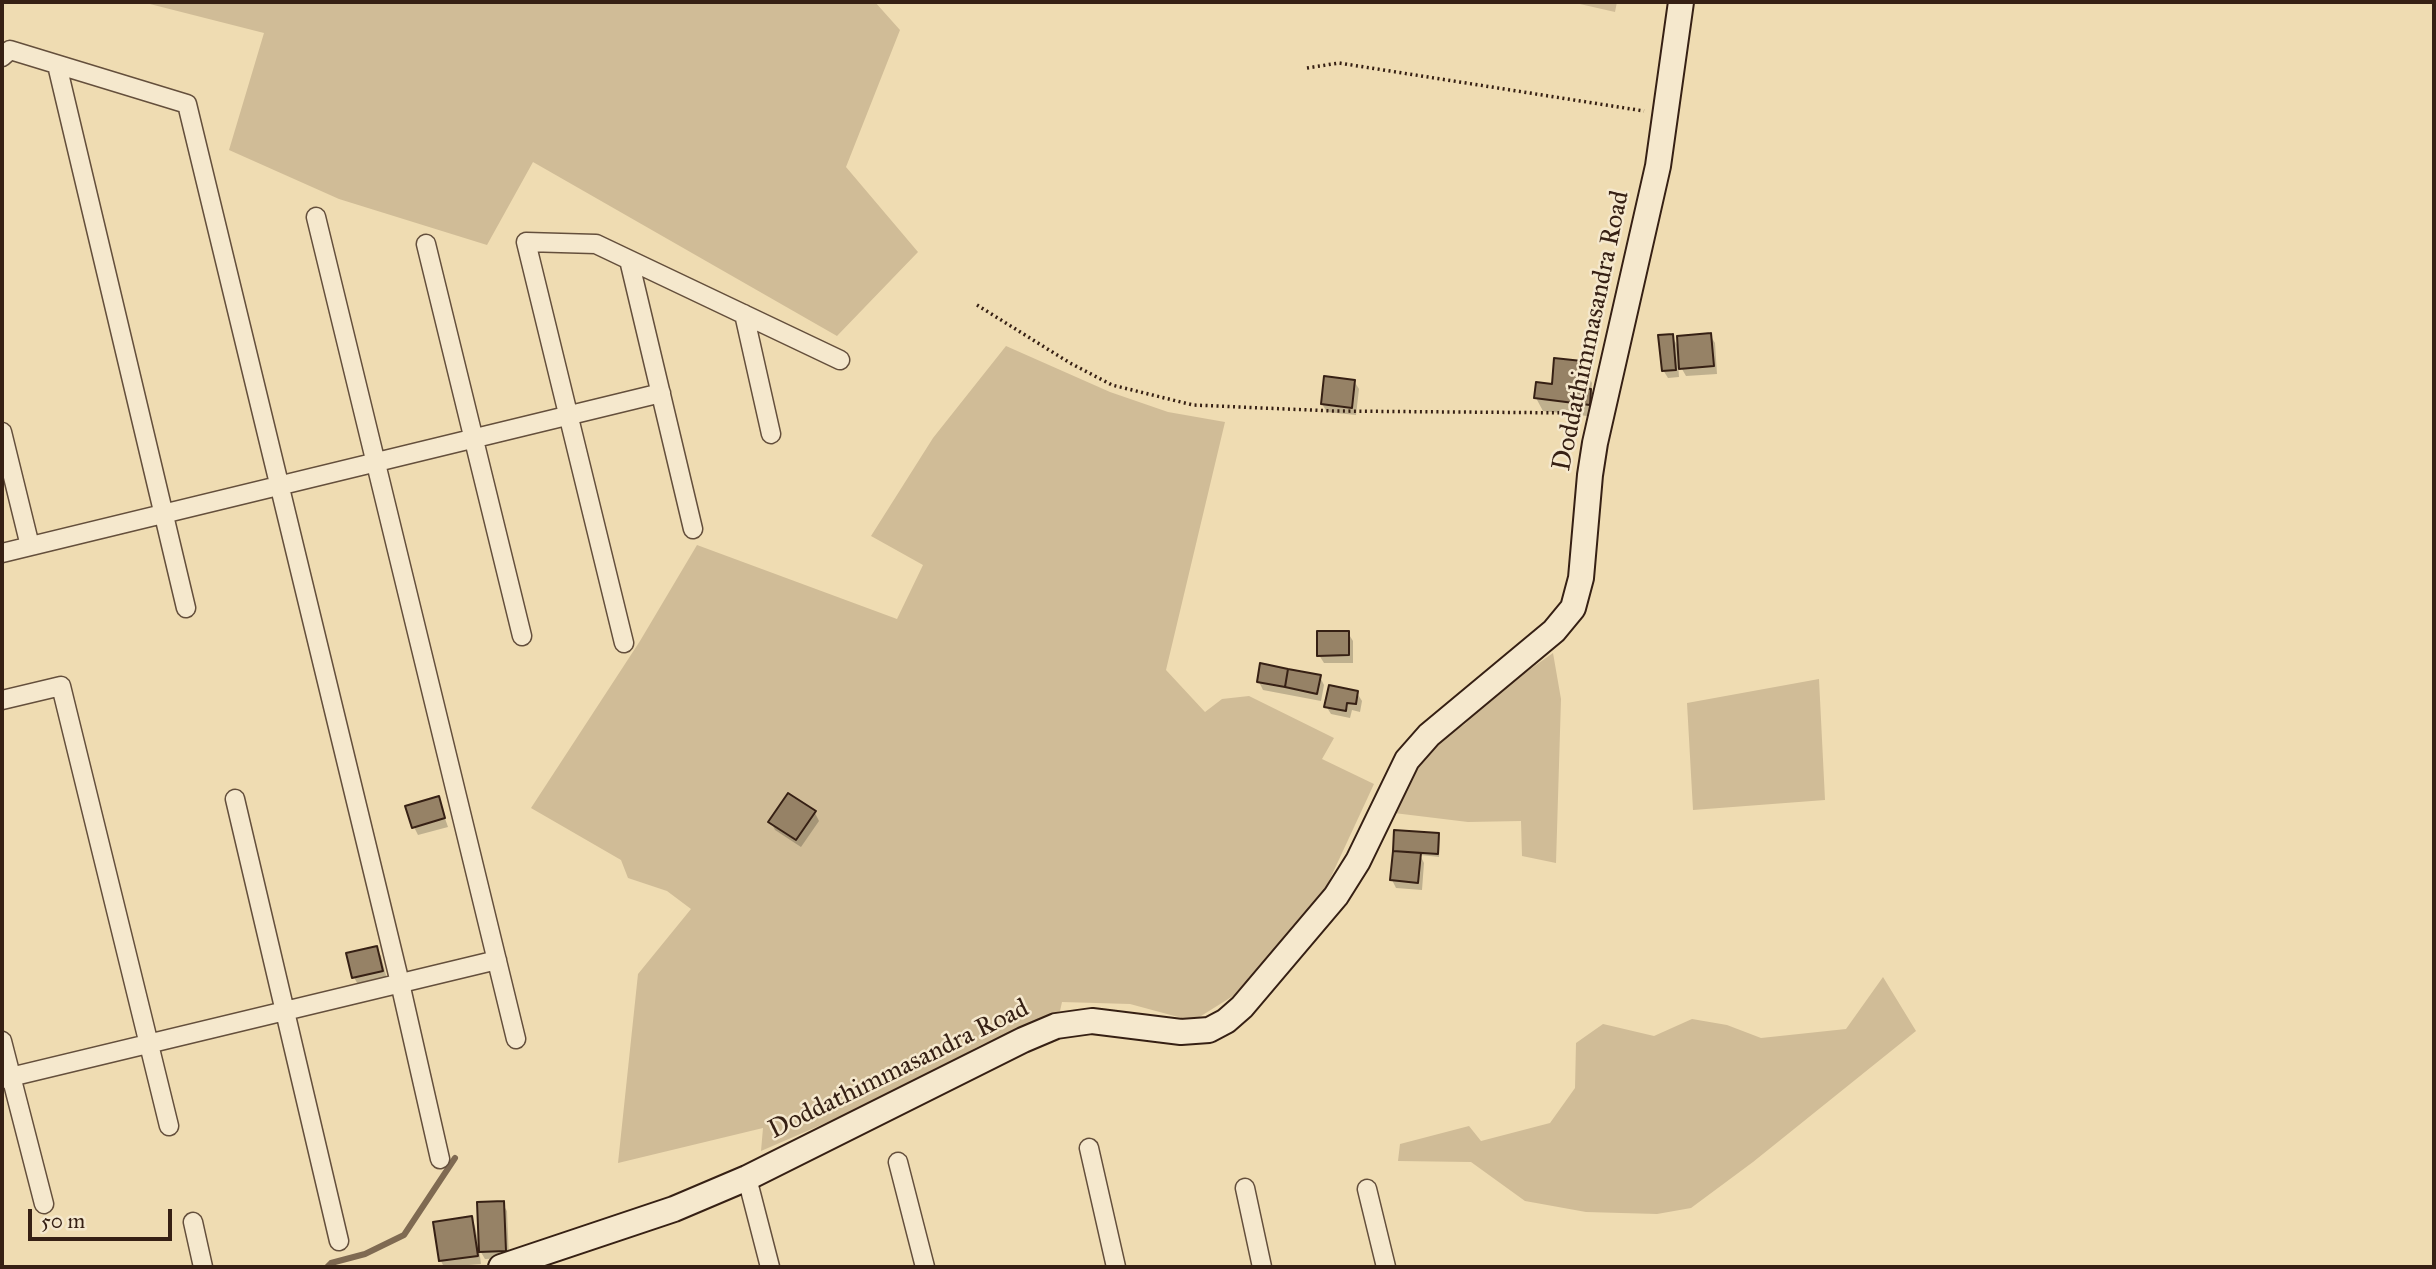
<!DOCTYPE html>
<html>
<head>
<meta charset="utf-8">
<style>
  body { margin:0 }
  #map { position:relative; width:2436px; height:1269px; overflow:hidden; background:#efdcb2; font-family:"IM FELL Great Primer",serif }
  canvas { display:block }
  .frame { position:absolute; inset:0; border:4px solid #362014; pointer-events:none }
  .scale { position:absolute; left:28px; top:1209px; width:144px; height:32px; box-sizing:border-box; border:4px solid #362014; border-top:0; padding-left:9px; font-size:21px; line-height:24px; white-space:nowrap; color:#362014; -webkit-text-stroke:5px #f5e8cd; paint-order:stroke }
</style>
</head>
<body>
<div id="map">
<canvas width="2436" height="1269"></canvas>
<div class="frame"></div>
<div class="scale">50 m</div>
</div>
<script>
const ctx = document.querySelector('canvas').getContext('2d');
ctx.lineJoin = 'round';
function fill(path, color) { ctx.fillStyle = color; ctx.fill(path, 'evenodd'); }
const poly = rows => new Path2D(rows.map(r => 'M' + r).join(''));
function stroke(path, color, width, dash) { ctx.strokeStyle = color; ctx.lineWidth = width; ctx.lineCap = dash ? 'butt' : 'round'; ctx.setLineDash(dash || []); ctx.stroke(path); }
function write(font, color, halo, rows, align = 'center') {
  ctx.font = font + ' "IM FELL Great Primer",serif'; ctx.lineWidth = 5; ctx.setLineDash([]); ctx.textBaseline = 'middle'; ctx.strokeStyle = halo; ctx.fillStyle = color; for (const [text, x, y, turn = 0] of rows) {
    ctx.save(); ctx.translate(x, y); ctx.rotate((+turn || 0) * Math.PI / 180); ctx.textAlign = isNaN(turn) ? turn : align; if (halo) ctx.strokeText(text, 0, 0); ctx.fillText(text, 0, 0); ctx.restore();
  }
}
const green = poly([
  [142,2,875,2,900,30,846,167,918,252,837,336,533,162,487,245,339,199,229,150,264,33],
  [1571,2,1617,2,1615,12],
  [1006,346,1110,392,1168,412,1225,422,1166,670,1205,712,1222,699,1249,696,1334,738,1322,759,1374,784,1323,894,1233,996,1193,1021,1130,1004,1062,1002,1060,1011,981,1045,897,1092,761,1151,763,1128,618,1163,638,974,691,909,667,891,628,878,621,860,531,808,640,641,697,545,897,619,923,565,871,536,933,438],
  [1553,653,1561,699,1556,863,1522,856,1521,821,1468,822,1394,813,1412,776,1427,756,1452,732,1465,724,1482,703],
  [1819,679,1825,800,1693,810,1687,703],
  [1883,977,1916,1031,1753,1162,1691,1208,1657,1214,1586,1212,1525,1201,1471,1162,1398,1161,1400,1144,1469,1126,1481,1141,1550,1123,1575,1088,1576,1043,1603,1024,1654,1036,1692,1019,1727,1025,1761,1038,1846,1029]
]);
const shadow = poly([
  [1710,335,1715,343,1717,374,1686,376,1678,362,1679,377,1668,378,1663,370,1672,336,1680,350],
  [1581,363,1592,383,1591,392,1598,404,1596,417,1543,411,1536,398],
  [1354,381,1359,389,1356,415,1327,412,1322,404],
  [1348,633,1353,641,1353,663,1324,663,1319,655],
  [1320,677,1324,685,1321,701,1263,690,1259,682],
  [1357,693,1362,701,1360,712,1352,710,1350,718,1331,714,1326,706],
  [438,798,448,827,418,835,414,827],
  [815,813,819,821,801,847,775,830,771,822],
  [1396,831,1438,834,1440,838,1439,857,1420,855,1424,863,1422,890,1396,888,1392,880],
  [376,948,381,956,387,979,358,985,354,977],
  [502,1203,507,1211,509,1258,485,1259,479,1249,481,1264,444,1267,441,1261,435,1223,471,1218,475,1226,478,1240,480,1240]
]);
const stream = poly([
  [327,1267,331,1263,365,1254,404,1235,455,1158]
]);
const building = poly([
  [1711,333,1714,366,1679,369,1677,336,1711,333],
  [1673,334,1676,370,1662,371,1658,335,1673,334],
  [1554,358,1582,361,1581,368,1586,368,1583,388,1591,389,1590,405,1534,398,1536,382,1552,384,1554,358],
  [1324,376,1355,380,1352,408,1321,404,1324,376],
  [1317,631,1349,631,1349,655,1317,656,1317,631],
  [1260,663,1288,669,1285,687,1257,682,1260,663],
  [1288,669,1321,675,1317,694,1285,687,1288,669],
  [1329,685,1358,691,1356,704,1347,703,1346,711,1324,707,1329,685],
  [788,793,816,811,796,840,768,822,788,793],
  [439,796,445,818,412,828,405,806,439,796],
  [1394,830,1439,833,1438,854,1393,851,1394,830],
  [1393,851,1421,853,1418,883,1390,880,1393,851],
  [377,946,383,971,352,978,346,953,377,946],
  [504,1201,506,1251,479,1252,477,1202,504,1201],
  [472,1216,478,1256,439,1261,433,1222,472,1216]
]);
const path = poly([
  [1307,68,1339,63,1644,111],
  [977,305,1070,363,1112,385,1193,405,1333,411,1581,413]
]);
const street = poly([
  [2,57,10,50,187,104,400,983,440,1159],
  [57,65,186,608],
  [316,217,516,1039],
  [426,244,522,636],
  [629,260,693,529],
  [744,314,771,434],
  [2,432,30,546],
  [2,553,661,393],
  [624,643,526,242,596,244,840,360],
  [2,700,61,686,169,1126],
  [235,799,339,1241],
  [2,1041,44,1204],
  [2,1079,497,960],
  [1089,1148,1116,1267],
  [898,1162,925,1267],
  [747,1178,770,1267],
  [1245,1188,1262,1267],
  [1367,1189,1386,1267],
  [193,1222,203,1267]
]);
const secondary = poly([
  [501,1267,674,1209,747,1178,1023,1040,1056,1026,1092,1021,1181,1032,1209,1030,1226,1021,1242,1007,1336,896,1358,861,1407,760,1429,735,1554,631,1573,608,1581,578,1590,475,1595,443,1658,166,1681,2]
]);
const streetNames = [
  ["Doddathimmasandra Road",1592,331,-78],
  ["Doddathimmasandra Road",899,1070,-26]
];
fill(green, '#d0bc97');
fill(shadow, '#0003');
stroke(stream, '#7f6a52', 6);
fill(building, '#968266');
stroke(building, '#362014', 2);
stroke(street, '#644f3c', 21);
stroke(secondary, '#362014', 28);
stroke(path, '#362014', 3.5, [2, 3.5]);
stroke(street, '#f5e8cd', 18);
stroke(secondary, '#f5e8cd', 24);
write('26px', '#362014', '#f5e8cd', streetNames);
</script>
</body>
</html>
